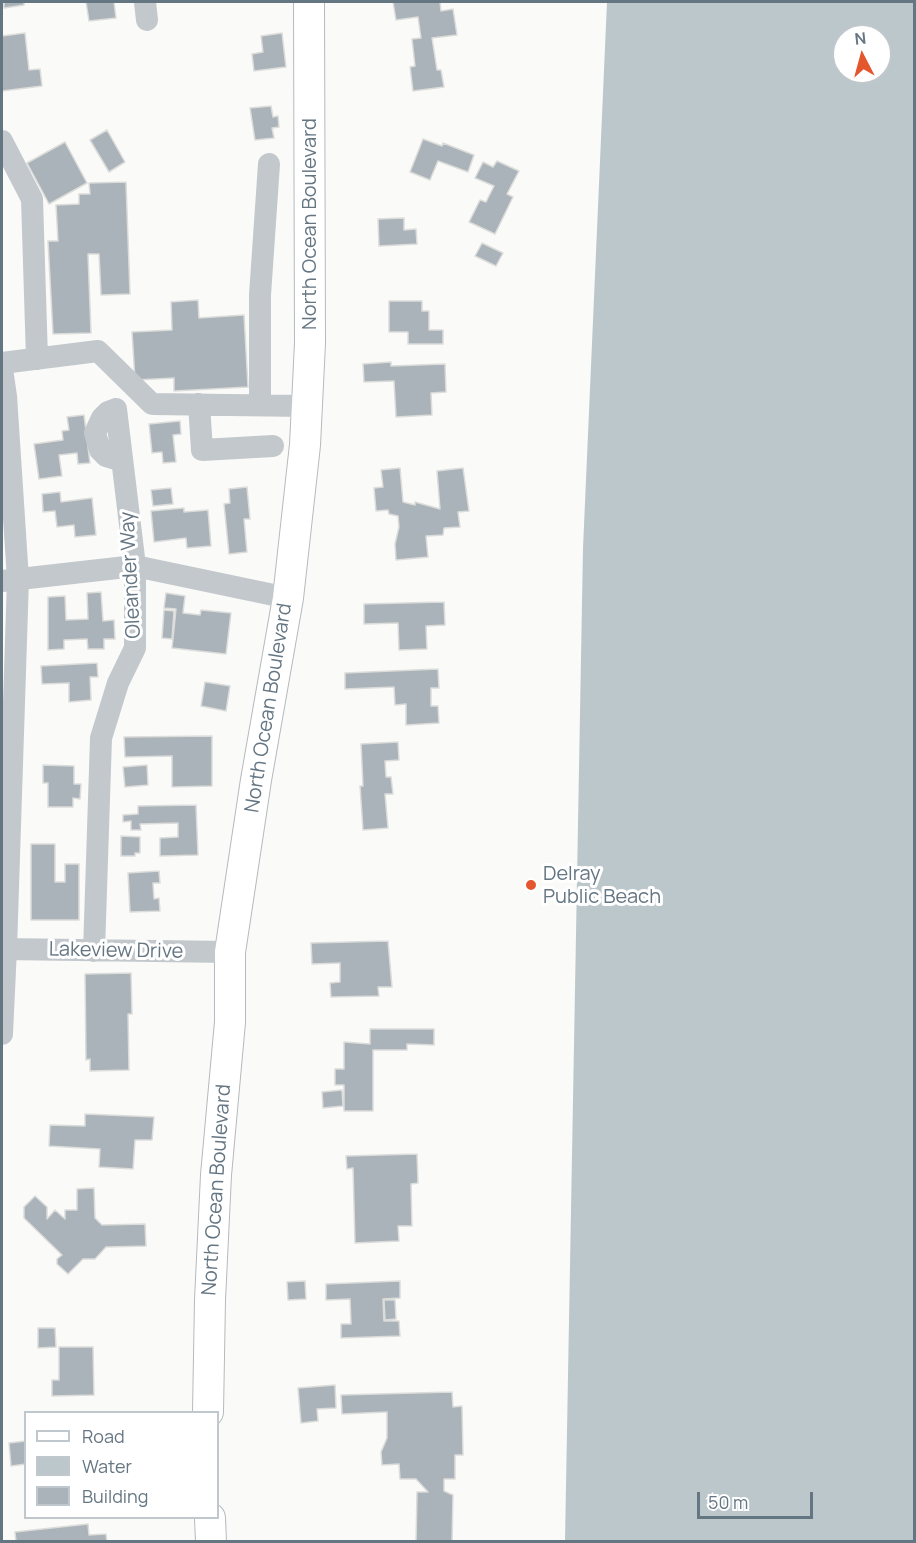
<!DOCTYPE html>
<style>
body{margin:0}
#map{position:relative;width:916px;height:1543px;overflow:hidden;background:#fafaf8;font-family:Manrope,sans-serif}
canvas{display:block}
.frame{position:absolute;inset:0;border:3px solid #657683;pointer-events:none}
.legend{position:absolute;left:24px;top:1411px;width:195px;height:108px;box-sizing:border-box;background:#fff;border:2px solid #c1c8cd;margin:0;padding:8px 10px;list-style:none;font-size:18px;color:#657683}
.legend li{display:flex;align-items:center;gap:12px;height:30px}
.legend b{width:30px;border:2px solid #c1c8cd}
.north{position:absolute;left:832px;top:24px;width:60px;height:60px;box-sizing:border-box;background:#fff;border:2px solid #c1c8cd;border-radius:50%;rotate:354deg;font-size:16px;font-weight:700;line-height:24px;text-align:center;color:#657683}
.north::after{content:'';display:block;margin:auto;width:21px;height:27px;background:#e4572e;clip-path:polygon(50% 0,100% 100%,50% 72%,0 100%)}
.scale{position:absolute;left:697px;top:1492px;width:116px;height:27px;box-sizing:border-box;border:3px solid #657683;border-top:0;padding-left:8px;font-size:18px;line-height:21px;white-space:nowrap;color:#657683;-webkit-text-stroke:4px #fff;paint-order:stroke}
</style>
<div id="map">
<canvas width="916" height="1543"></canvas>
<div class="frame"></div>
<ul class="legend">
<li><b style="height:8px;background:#fff"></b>Road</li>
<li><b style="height:16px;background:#bbc7cb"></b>Water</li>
<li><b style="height:16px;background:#aab3b9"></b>Building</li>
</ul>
<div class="north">N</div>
<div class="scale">50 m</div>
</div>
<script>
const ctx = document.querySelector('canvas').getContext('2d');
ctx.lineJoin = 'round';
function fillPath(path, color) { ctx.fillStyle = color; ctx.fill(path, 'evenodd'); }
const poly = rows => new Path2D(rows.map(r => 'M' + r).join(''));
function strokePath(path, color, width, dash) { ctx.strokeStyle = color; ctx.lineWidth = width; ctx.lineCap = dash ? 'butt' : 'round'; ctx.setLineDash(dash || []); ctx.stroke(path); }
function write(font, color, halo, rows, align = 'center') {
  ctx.font = font + ' Manrope,sans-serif'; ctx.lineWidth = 6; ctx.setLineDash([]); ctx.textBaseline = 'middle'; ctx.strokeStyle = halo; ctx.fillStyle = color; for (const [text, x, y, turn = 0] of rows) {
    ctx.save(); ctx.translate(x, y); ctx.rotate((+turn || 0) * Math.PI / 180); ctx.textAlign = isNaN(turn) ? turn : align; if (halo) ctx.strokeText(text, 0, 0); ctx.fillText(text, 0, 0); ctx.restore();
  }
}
fillPath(poly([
 [607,2,914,2,914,1541,565,1541,583,548],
 [844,36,880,36,880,72,844,72]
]), '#bbc7cb');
const building = poly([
 [4,2,24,2,24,5,4,8,4,2],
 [86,2,114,2,116,18,89,21,86,2],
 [393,2,440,2,441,11,453,9,457,35,432,38,437,70,441,70,444,87,413,91,410,67,415,66,412,39,421,38,418,17,396,20,393,2],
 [25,33,29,70,40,69,42,86,2,91,2,36,25,33],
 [282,33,286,67,254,71,252,54,263,52,261,36,282,33],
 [271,106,273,117,278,116,279,127,272,128,274,138,255,140,250,108,271,106],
 [107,130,125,162,109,172,90,140,107,130],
 [423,139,442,146,443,143,474,155,468,172,438,161,430,180,410,172,423,139],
 [65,142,87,183,49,204,27,163,65,142],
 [497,161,519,171,507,194,513,197,495,234,469,222,480,200,486,202,494,186,475,178,483,162,493,167,497,161],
 [126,182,130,294,101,295,99,254,88,254,91,333,53,334,48,241,58,241,56,205,79,204,79,194,90,194,89,183,126,182],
 [404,218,404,230,416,229,417,244,379,246,378,219,404,218],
 [482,243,503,253,496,266,475,256,482,243],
 [198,300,199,318,244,315,248,387,174,391,174,378,135,380,132,332,172,330,171,302,198,300],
 [389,301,422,301,422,311,429,311,429,330,443,330,443,344,408,344,408,332,389,332,389,301],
 [391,362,391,366,445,364,446,392,431,393,432,415,396,417,394,381,364,382,363,364,391,362],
 [84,415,90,463,78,464,77,453,59,455,62,476,39,479,34,444,63,440,62,431,69,430,67,417,84,415],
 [180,421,181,434,173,435,176,462,163,463,162,452,152,453,149,424,180,421],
 [400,468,403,502,415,505,415,502,440,509,437,471,463,468,469,511,458,512,460,527,444,528,443,535,426,536,428,557,396,560,395,544,399,527,398,516,389,514,388,510,376,511,374,488,383,487,381,470,400,468],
 [247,487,250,519,244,519,247,552,229,554,224,504,230,503,229,489,247,487],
 [171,488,173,504,153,506,151,490,171,488],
 [60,492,61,502,92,498,96,535,75,537,74,525,57,527,55,511,43,512,42,494,60,492],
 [184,508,184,512,208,510,211,546,187,548,186,538,154,542,151,511,184,508],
 [101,592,103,621,114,620,115,639,104,639,104,649,88,649,87,639,64,640,64,649,48,650,48,597,65,596,66,620,88,619,87,593,101,592],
 [166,593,185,596,183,613,200,615,201,610,231,613,226,654,172,648,176,609,164,608,166,593],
 [444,602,445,625,426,626,427,649,399,650,398,623,364,624,364,604,444,602],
 [164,610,174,611,172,639,162,638,164,610],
 [97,663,98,677,90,677,91,700,69,702,69,683,42,684,41,666,97,663],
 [438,669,439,688,431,688,431,706,438,706,439,723,406,725,406,704,395,705,394,687,345,689,345,673,438,669],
 [205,682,230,686,226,711,201,706,205,682],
 [212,736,212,786,172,787,172,756,125,757,124,737,212,736],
 [398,742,399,760,385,761,386,777,391,777,393,794,385,794,388,828,363,830,360,786,363,786,361,744,398,742],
 [43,765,74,766,74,784,81,784,80,799,73,798,73,807,48,807,48,783,43,783,43,765],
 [147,765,148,785,125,787,123,767,147,765],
 [196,805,198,855,160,856,160,838,178,837,178,823,140,824,141,830,131,830,131,821,123,822,123,815,138,814,138,806,196,805],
 [121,836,140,837,140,853,135,853,135,856,121,856,121,836],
 [31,844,55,844,55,882,65,882,65,864,79,864,79,920,31,920,31,844],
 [159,871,160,883,153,883,154,899,159,898,160,911,130,912,128,873,159,871],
 [388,941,392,987,378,987,379,996,331,997,330,983,340,982,340,963,312,964,311,943,388,941],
 [131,973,132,1014,128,1014,129,1070,90,1071,90,1059,86,1060,85,974,131,973],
 [370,1029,434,1029,434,1045,407,1044,407,1050,373,1050,373,1111,344,1111,344,1085,335,1085,335,1069,344,1069,344,1042,370,1044,370,1029],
 [342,1090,343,1106,323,1108,322,1092,342,1090],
 [85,1114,154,1117,152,1140,135,1140,133,1169,99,1167,100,1149,49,1146,50,1125,85,1126,85,1114],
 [417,1154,418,1183,411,1184,412,1226,398,1226,399,1241,355,1243,353,1168,347,1169,346,1156,417,1154],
 [94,1188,95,1218,102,1225,145,1224,146,1246,106,1247,95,1259,83,1259,68,1274,57,1264,57,1259,62,1255,24,1218,24,1207,35,1196,47,1207,47,1219,55,1210,65,1219,65,1210,77,1210,77,1189,94,1188],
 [305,1281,306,1299,288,1300,287,1282,305,1281],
 [400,1281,400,1298,383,1299,384,1321,399,1321,400,1336,341,1338,341,1324,351,1324,350,1299,326,1300,326,1284,400,1281],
 [384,1300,395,1300,396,1319,385,1320,384,1300],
 [38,1328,55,1328,56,1347,38,1348,38,1328],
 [59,1347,93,1347,94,1395,52,1396,52,1380,59,1380,59,1347],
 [335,1385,336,1408,317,1409,318,1421,301,1423,298,1388,335,1385],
 [452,1392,453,1407,462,1406,463,1455,455,1455,455,1479,444,1479,444,1491,453,1495,452,1542,416,1542,417,1492,428,1492,416,1479,400,1479,399,1464,382,1465,381,1452,387,1438,387,1412,342,1414,341,1395,452,1392],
 [26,1441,26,1464,11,1466,9,1443,26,1441],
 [88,1524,89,1535,106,1534,107,1542,16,1542,15,1532,88,1524]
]);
fillPath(building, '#aab3b9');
strokePath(building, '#dcdcda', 1.5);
const major = poly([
 [208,1412,210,1300,216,1175,230,1022,230,952,256,780,288,598,305,445,310,343,309,2],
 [210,1518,211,1542]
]);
strokePath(major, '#b5babe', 32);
strokePath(poly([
 [145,2,147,20],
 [2,141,32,199,37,359],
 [2,363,98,351,152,404,307,406],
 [2,369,6,396,18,579,6,949,2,1034],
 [199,404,202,450,273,446],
 [260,405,260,295,269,164],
 [2,581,135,566,288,598],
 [2,949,230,952],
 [94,951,101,738,118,683,135,648,135,566,116,409,108,412,102,418,95,433,100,450,106,456,122,461]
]), '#c3c8cc', 22);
strokePath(major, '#fff', 30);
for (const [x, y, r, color] of [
 [531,885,6,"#e4572e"]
]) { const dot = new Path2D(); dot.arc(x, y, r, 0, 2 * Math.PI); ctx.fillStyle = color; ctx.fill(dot); strokePath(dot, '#fff', 2); }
write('20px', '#657683', '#fff', [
 ["North Ocean Boulevard",310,224,-90],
 ["Oleander Way",131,575,-93],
 ["North Ocean Boulevard",269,708,-81],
 ["Lakeview Drive",116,951,1],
 ["North Ocean Boulevard",217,1190,-86]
]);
write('20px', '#657683', '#fff', [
 ["Delray",543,874],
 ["Public Beach",543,897]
], 'left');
</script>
